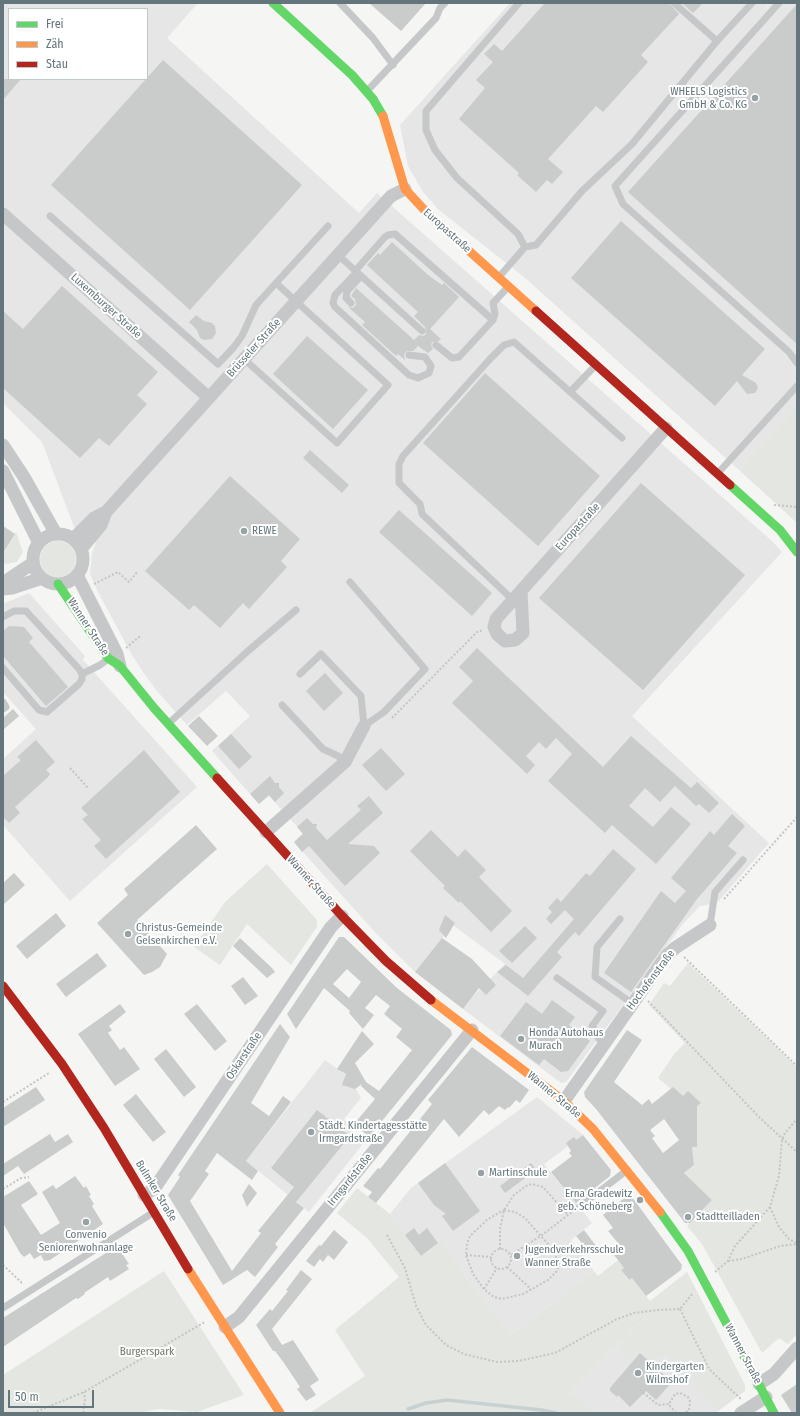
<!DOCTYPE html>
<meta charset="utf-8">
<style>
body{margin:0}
#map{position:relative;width:800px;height:1416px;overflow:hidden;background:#f5f5f4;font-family:"Fira Sans Condensed",sans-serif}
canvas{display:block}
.frame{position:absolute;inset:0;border:4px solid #64767b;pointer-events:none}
.legend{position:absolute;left:8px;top:8px;width:140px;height:72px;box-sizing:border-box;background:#fff;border:1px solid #c1c8ca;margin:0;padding:5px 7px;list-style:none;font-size:12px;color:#64767b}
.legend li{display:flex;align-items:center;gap:8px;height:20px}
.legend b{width:20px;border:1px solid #c1c8ca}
.scale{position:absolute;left:8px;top:1390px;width:86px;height:18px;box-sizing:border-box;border:2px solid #64767b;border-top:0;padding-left:5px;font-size:12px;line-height:14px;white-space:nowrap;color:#64767b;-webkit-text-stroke:3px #fff;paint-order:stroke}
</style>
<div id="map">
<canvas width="800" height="1416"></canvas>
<div class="frame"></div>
<ul class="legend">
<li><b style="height:5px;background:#63d668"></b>Frei</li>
<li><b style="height:5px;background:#ff974d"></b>Zäh</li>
<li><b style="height:5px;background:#b3261e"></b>Stau</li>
</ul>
<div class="scale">50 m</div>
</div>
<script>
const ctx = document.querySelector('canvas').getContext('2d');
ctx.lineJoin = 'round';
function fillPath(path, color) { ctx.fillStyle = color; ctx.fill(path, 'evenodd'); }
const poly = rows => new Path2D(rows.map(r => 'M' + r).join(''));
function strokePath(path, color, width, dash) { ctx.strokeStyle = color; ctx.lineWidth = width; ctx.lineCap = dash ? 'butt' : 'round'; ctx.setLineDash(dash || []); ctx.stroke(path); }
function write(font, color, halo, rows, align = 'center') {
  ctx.font = font + ' "Fira Sans Condensed",sans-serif'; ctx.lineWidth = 4; ctx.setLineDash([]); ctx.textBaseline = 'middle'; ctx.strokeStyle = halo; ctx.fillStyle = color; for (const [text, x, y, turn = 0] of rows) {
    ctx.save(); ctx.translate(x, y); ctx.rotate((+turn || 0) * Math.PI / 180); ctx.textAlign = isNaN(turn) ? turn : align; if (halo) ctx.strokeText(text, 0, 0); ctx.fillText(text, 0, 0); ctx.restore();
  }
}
fillPath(poly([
 [3,3,198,3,167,38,359,213,377,193,772,541,782,552,632,716,769,843,717,903,700,906,683,924,566,1082,561,1083,463,1009,474,995,505,964,453,925,415,972,373,930,294,842,303,833,269,796,259,804,212,751,250,716,226,691,187,725,157,691,143,672,132,655,98,592,90,574,92,553,96,543,74,527,42,442,3,403],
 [9,9,147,9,147,79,9,79],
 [510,3,769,3,756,19,770,3,797,3,797,409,795,408,739,470,524,277,439,210,423,192,408,166,400,125],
 [29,593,85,656,83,660,197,787,70,901,3,825,3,759,36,729,3,692,3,604],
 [325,1060,349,1077,361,1098,344,1119,362,1145,309,1212,246,1161],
 [537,1097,583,1135,544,1164,592,1223,571,1240,594,1271,511,1335,464,1274,442,1239,421,1256,390,1214,411,1188],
 [645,1317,674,1352,717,1412,600,1413,581,1400,567,1394]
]), '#e5e6e5');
fillPath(poly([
 [795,408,797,409,797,523,739,470],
 [16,532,23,552,17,562,6,564,3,562,3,554],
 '40 559a18 18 0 1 1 36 0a18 18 0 1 1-36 0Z',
 [267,864,317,920,317,927,291,965,247,924,220,965,194,947,225,902],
 [688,963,797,1067,797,1334,788,1344,779,1338,762,1353,702,1244,687,1226,712,1200,684,1173,694,1165,686,1102,680,1096,681,1094,679,1092,677,1094,658,1078,675,1053,685,1043,649,1005,664,983,670,986],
 [357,1188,390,1214,421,1256,442,1239,464,1274,511,1335,594,1271,598,1276,618,1260,624,1268,621,1270,628,1280,632,1278,650,1301,687,1272,745,1385,745,1391,717,1412,645,1317,567,1394,581,1400,600,1413,310,1413,365,1376,335,1330,399,1277,367,1238,337,1213],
 [164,1271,244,1395,197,1412,159,1409,139,1413,3,1413,3,1375],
 [645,1320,666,1345,679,1362,674,1362,666,1353,655,1359,639,1350,630,1359,618,1349]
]), '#e4e6e1');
strokePath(poly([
 [408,1409,426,1403,447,1400,542,1410,556,1413]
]), '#c7d1d2', 3.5);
fillPath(poly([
 [369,3,426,3,401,31],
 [545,3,669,3,679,14,641,55,648,62,603,112,596,106,548,159,563,172,552,184,547,180,536,192,517,175,519,173,459,119,485,88,476,80,493,62,484,54,494,44,502,51],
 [682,3,703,3,693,13],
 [797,4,797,344,628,192],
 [163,60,302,185,190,310,51,185],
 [3,79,21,79,3,100],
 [621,221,765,349,742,375,756,383,758,388,755,393,747,394,737,381,715,406,571,278],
 [392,242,428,275,442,285,444,283,459,297,430,329,441,339,439,341,432,342,431,345,433,349,428,353,418,346,413,351,407,351,404,354,405,360,398,354,396,356,362,325,365,322,348,307,353,308,356,305,355,299,351,296,356,288,414,340,419,335,423,336,426,334,425,327,414,316,418,312,367,265,378,253,380,255],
 [62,286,158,372,137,395,147,404,109,446,99,438,80,458,3,388,3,311,23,329],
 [196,315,204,321,212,323,215,326,216,333,212,339,204,340,200,338,197,330,189,322],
 [307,336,368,390,333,429,273,374],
 [485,373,600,476,538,546,423,443],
 [310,450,349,485,342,493,303,458],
 [230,476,300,539,281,561,287,567,258,599,249,609,243,603,220,628,194,605,189,610,145,571],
 [641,483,745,575,643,690,539,598],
 [399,510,492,593,472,616,379,532],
 [3,526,15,534,3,553],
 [9,626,24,627,33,638,29,642,68,687,46,706,3,656,3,631],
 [477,648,603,767,631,736,691,788,697,782,719,803,709,813,699,804,696,806,675,786,660,802,645,788,629,806,653,827,671,807,691,824,656,864,612,825,605,833,548,781,572,754,556,738,546,749,539,742,526,756,535,765,527,774,452,703,473,681,459,667],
 [325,673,343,693,324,711,306,691],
 [13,709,19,716,3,730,3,718],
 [199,716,218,736,207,746,188,726],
 [231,734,252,757,239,769,218,746],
 [36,740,55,762,46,770,50,774,48,777,15,807,20,813,9,823,3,817,3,776,21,760,17,757],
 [381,748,405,774,386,791,362,765],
 [144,750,180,792,106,859,94,846,101,840,82,819,88,815,81,808],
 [270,776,275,783,279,783,279,787,284,793,275,802,269,795,259,804,250,794],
 [369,796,383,813,348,844,374,846,380,853,345,886,309,846,302,852,294,842,303,834,297,827,307,818,313,824,317,824,316,828,327,840,361,810,357,806],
 [732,814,745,826,728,846,737,853,697,899,631,992,604,973,661,891,675,903,686,891,671,878,710,831,714,835],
 [196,825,217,849,137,920,167,954,160,967,152,972,144,975,97,923,128,895,124,889],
 [431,830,458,857,465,849,486,870,479,877,512,911,491,932,460,901,459,903,443,888,445,886,410,851],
 [613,849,636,869,579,936,575,932,557,952,562,957,528,996,497,972,506,965,523,978,574,919,565,910,551,924,546,919,552,912,548,908,557,898,561,902,586,873,590,876],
 [14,873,25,885,3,905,3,883],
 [56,913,66,926,27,959,16,946],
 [445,915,455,923,446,938,439,930],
 [525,926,537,938,512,963,499,951],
 [339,937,344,937,397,988,451,1030,452,1035,369,1137,354,1124,375,1099,361,1086,362,1084,355,1089,342,1085,346,1074,337,1069,362,1031,374,1044,355,1063,366,1082,379,1091,412,1050,396,1037,402,1029,384,1014,390,1006,376,995,365,1008,374,1015,363,1029,349,1013,350,1011,324,988,296,1029,287,1014],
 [347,969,361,982,349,998,333,984],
 [240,938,272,968,275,972,267,978,233,946],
 [442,938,472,959,496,985,486,995,479,988,463,1009,415,972],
 [97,953,107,966,66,997,56,984],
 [243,977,258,996,245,1005,231,986],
 [552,1000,575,1017,569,1025,590,1041,568,1071,561,1072,544,1059,539,1065,500,1036,526,1002,542,1014],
 [120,1004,126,1012,109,1026,112,1030,108,1033,120,1050,124,1047,140,1069,115,1086,78,1034],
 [197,1004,227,1041,215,1051,184,1014],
 [280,1024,290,1037,251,1103,269,1116,283,1096,291,1102,246,1161,258,1171,252,1180,217,1153,205,1171,209,1174,190,1201,232,1271,261,1233,258,1231,294,1187,271,1168,317,1110,350,1136,296,1202,304,1208,275,1244,278,1247,255,1277,247,1270,223,1285,168,1195,180,1177,178,1175],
 [627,1030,642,1040,614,1082,642,1105,649,1099,652,1104,673,1087,683,1096,688,1091,701,1103,697,1106,697,1147,692,1147,694,1165,684,1173,712,1200,690,1223,685,1223,596,1109,585,1097,584,1092],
 [664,1119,679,1140,663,1153,652,1138,655,1136,650,1130],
 [472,1047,529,1090,520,1103,516,1100,509,1108,508,1107,505,1110,499,1106,489,1115,484,1110,459,1137,444,1119,376,1203,368,1197,372,1192,363,1186,378,1168,380,1169,432,1104,428,1100],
 [166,1049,196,1087,184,1097,154,1059],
 [36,1087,45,1100,3,1127,3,1108],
 [136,1094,166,1132,153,1142,123,1105],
 [50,1134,55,1142,68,1134,73,1142,24,1174,18,1166,3,1176,3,1164],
 [583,1135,611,1170,610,1176,576,1203,551,1172,572,1156,569,1153,571,1151,566,1143,574,1137,576,1140],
 [445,1163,480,1211,453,1231,442,1216,446,1214,434,1205,418,1183],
 [531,1163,536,1170,505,1193,500,1186],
 [75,1176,84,1188,86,1186,91,1195,89,1196,94,1204,92,1206,103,1224,50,1260,44,1261,41,1255,34,1259,30,1253,24,1257,20,1253,3,1223,3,1197,29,1181,38,1194,21,1205,41,1235,60,1223,42,1192,53,1185,56,1189],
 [249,1184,257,1193,247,1207,242,1195],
 [627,1196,632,1197,682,1265,681,1270,646,1296,632,1278,629,1280,621,1270,624,1268,614,1255,623,1249,608,1231,613,1228,603,1215],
 [414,1228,419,1235,427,1228,438,1243,421,1256,405,1235],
 [334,1230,348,1242,334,1260,328,1255,323,1262,320,1259,314,1267,306,1261,319,1245,321,1246],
 [584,1230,597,1247,589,1252,576,1236],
 [117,1246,129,1264,126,1265,129,1269,110,1281,108,1277,84,1293,85,1294,78,1299,76,1298,3,1347,3,1318],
 [301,1270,312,1279,272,1329,282,1345,293,1340,319,1380,310,1386,316,1395,306,1401,297,1389,300,1387,284,1363,275,1351,273,1351,256,1325,270,1309,272,1311,288,1291,286,1290],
 [640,1353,672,1382,656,1400,646,1391,630,1407,618,1395,617,1397,610,1391,610,1388],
 [797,1384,797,1413,792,1413,781,1395]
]), '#cacccc');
strokePath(poly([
 [774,505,797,507],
 [94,584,118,572,129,582,138,571],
 [126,648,139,637,142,637],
 [392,718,477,632,483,630],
 [70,768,88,788],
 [724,899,797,817],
 [684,957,797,1066],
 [648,1001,760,1118,797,1152],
 [3,1102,49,1073],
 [3,1189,21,1178,29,1177],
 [770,1207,779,1227,789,1239,797,1243],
 [504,1210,515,1212,525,1218,548,1244,559,1262,557,1271,548,1280,523,1294,502,1299,494,1297,484,1289,473,1274,466,1255,467,1244,470,1236,488,1219,504,1210],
 [387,1235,405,1268,416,1306,426,1325,446,1345,464,1354,484,1359,497,1362,518,1361,555,1353,617,1319,634,1313,658,1310,680,1309,693,1293],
 [500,1249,500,1229,504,1210,514,1195,526,1186,532,1184,543,1187,568,1215],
 '491 1259a10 10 0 1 1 20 0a10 10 0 1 1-20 0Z',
 [466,1255,491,1257],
 [511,1255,542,1235,572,1212],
 [728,1261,742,1259,780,1246,797,1244],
 [3,1265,23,1284],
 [507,1267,531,1289],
 [715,1272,728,1261,735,1246,770,1207,779,1176,782,1139,785,1133,797,1119],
 [484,1289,497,1268],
 [680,1309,709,1369,741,1399],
 [640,1390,658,1405,670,1404],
 [33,1413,84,1392,205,1322],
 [83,1413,85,1399,84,1392],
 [676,1413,670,1406,670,1402,675,1394,680,1393,688,1397,690,1401,689,1410,685,1413]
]), '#c4c5c5', 2, [2, 2]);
strokePath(poly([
 [340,3,373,38,393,65],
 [519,3,426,111,426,130,435,150,457,178,518,234,525,247],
 [779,3,615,186,623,204,789,352,797,363],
 [717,41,752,3],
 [367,91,436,18,440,8,445,3],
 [50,216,218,364,234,347,242,336,256,305,276,283],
 [338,255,422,331],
 [355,271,385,237,388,235,395,234,493,320],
 [357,272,335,295,333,303,335,307,409,375,418,378,429,373,431,366,425,357,409,355],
 [499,277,525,247,536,245,582,191,632,144,717,41,674,3],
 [351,303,346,298,347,291,361,276],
 [436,345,452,358,459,357,493,320,495,314,493,303,508,287],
 [244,359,337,443,388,385,276,283,328,226],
 [570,392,595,366],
 [718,473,797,386],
 [513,600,422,514,420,504,399,483,399,464,403,456,490,359,504,345,514,342,622,438],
 [3,617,14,611,26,611,79,669,82,674,82,679,79,684,47,712,39,710,3,668],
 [82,674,100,665,108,659],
 [300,674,321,654,361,696,364,726,384,712,425,669,350,582],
 [3,702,6,707,3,709],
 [282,705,323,749,338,756,345,762],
 [169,723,248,651,296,610],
 [620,919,597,947,595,977,633,1004],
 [710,925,715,892,743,860],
 [557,978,603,1011,592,1026,599,1039,605,1043],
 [579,1207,626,1171],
 [3,1308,154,1212]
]), '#c5c7c8', 7);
strokePath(poly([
 [3,214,209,398],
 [3,445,24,477,56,534],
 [3,471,39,543],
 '33 559a25 25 0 1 1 50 0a25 25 0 1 1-50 0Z',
 [73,539,94,518,106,512,391,196,405,189],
 [81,549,101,525,106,512],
 [77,575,117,654,120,666],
 [3,588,9,579,33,563],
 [3,589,12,588,42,578],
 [521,591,523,633,515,640,505,641,497,634,494,627,496,619,666,428],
 [266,832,345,762,364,726],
 [564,1101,667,955,675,948,710,925],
 [144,1195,154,1189,331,927,342,916],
 [225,1327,239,1317,472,1030],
 [759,1384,774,1374,797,1348],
 [741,1413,766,1397]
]), '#c5c7c8', 13);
strokePath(poly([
 [273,3,352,75,373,99,383,116],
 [730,485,780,530,797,552],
 [58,584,108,658,120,666,154,708,217,778],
 [660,1212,688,1251,774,1413]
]), '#63d668', 9);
strokePath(poly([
 [383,116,405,189,429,215,536,311],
 [431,1000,564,1101,593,1129,660,1212],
 [188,1269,280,1413]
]), '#ff974d', 9);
strokePath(poly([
 [536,311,730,485],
 [217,778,342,916,386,961,431,1000],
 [3,986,62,1064,104,1128,188,1269]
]), '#b3261e', 9);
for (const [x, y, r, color] of [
 [755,98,4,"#97a2a5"],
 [244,531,4,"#97a2a5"],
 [128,934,4,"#97a2a5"],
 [521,1039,4,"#97a2a5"],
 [311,1132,4,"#97a2a5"],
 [481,1173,4,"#97a2a5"],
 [640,1200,4,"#97a2a5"],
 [688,1217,4,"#97a2a5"],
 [86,1222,4,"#97a2a5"],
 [517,1256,4,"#97a2a5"],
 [638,1373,4,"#97a2a5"]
]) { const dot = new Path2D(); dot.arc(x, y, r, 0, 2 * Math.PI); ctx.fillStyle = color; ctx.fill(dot); strokePath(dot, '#fff', 1.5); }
write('11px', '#64767b', '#fff', [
 ["WHEELS Logistics",747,92,"right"],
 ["GmbH & Co. KG",747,105,"right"],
 ["REWE",252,531],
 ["Christus-Gemeinde",136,928],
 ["Gelsenkirchen e.V.",136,941],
 ["Honda Autohaus",529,1033],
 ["Murach",529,1046],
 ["Städt. Kindertagesstätte",319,1126],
 ["Irmgardstraße",319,1139],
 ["Martinschule",489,1173],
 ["Erna Gradewitz",632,1194,"right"],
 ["geb. Schöneberg",632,1207,"right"],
 ["Stadtteilladen",696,1217],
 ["Convenio",86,1235,"center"],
 ["Seniorenwohnanlage",86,1248,"center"],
 ["Jugendverkehrsschule",525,1250],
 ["Wanner Straße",525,1263],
 ["Kindergarten",646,1367],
 ["Wilmshof",646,1380]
], 'left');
write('11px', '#64767b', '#fff', [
 ["Europastraße",447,231,42],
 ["Luxemburger Straße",106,306,42],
 ["Brüsseler Straße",254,348,-48],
 ["Europastraße",578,527,-48],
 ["Wanner Straße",88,627,57],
 ["Wanner Straße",311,882,48],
 ["Hochofenstraße",651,980,-53],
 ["Oskarstraße",244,1056,-56],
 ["Wanner Straße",554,1095,40],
 ["Irmgardstraße",350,1180,-51],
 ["Bulmker Straße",156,1191,59],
 ["Wanner Straße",743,1354,62]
]);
write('11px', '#6d7866', '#fff', [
 ["Burgerspark",147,1352]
]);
</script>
